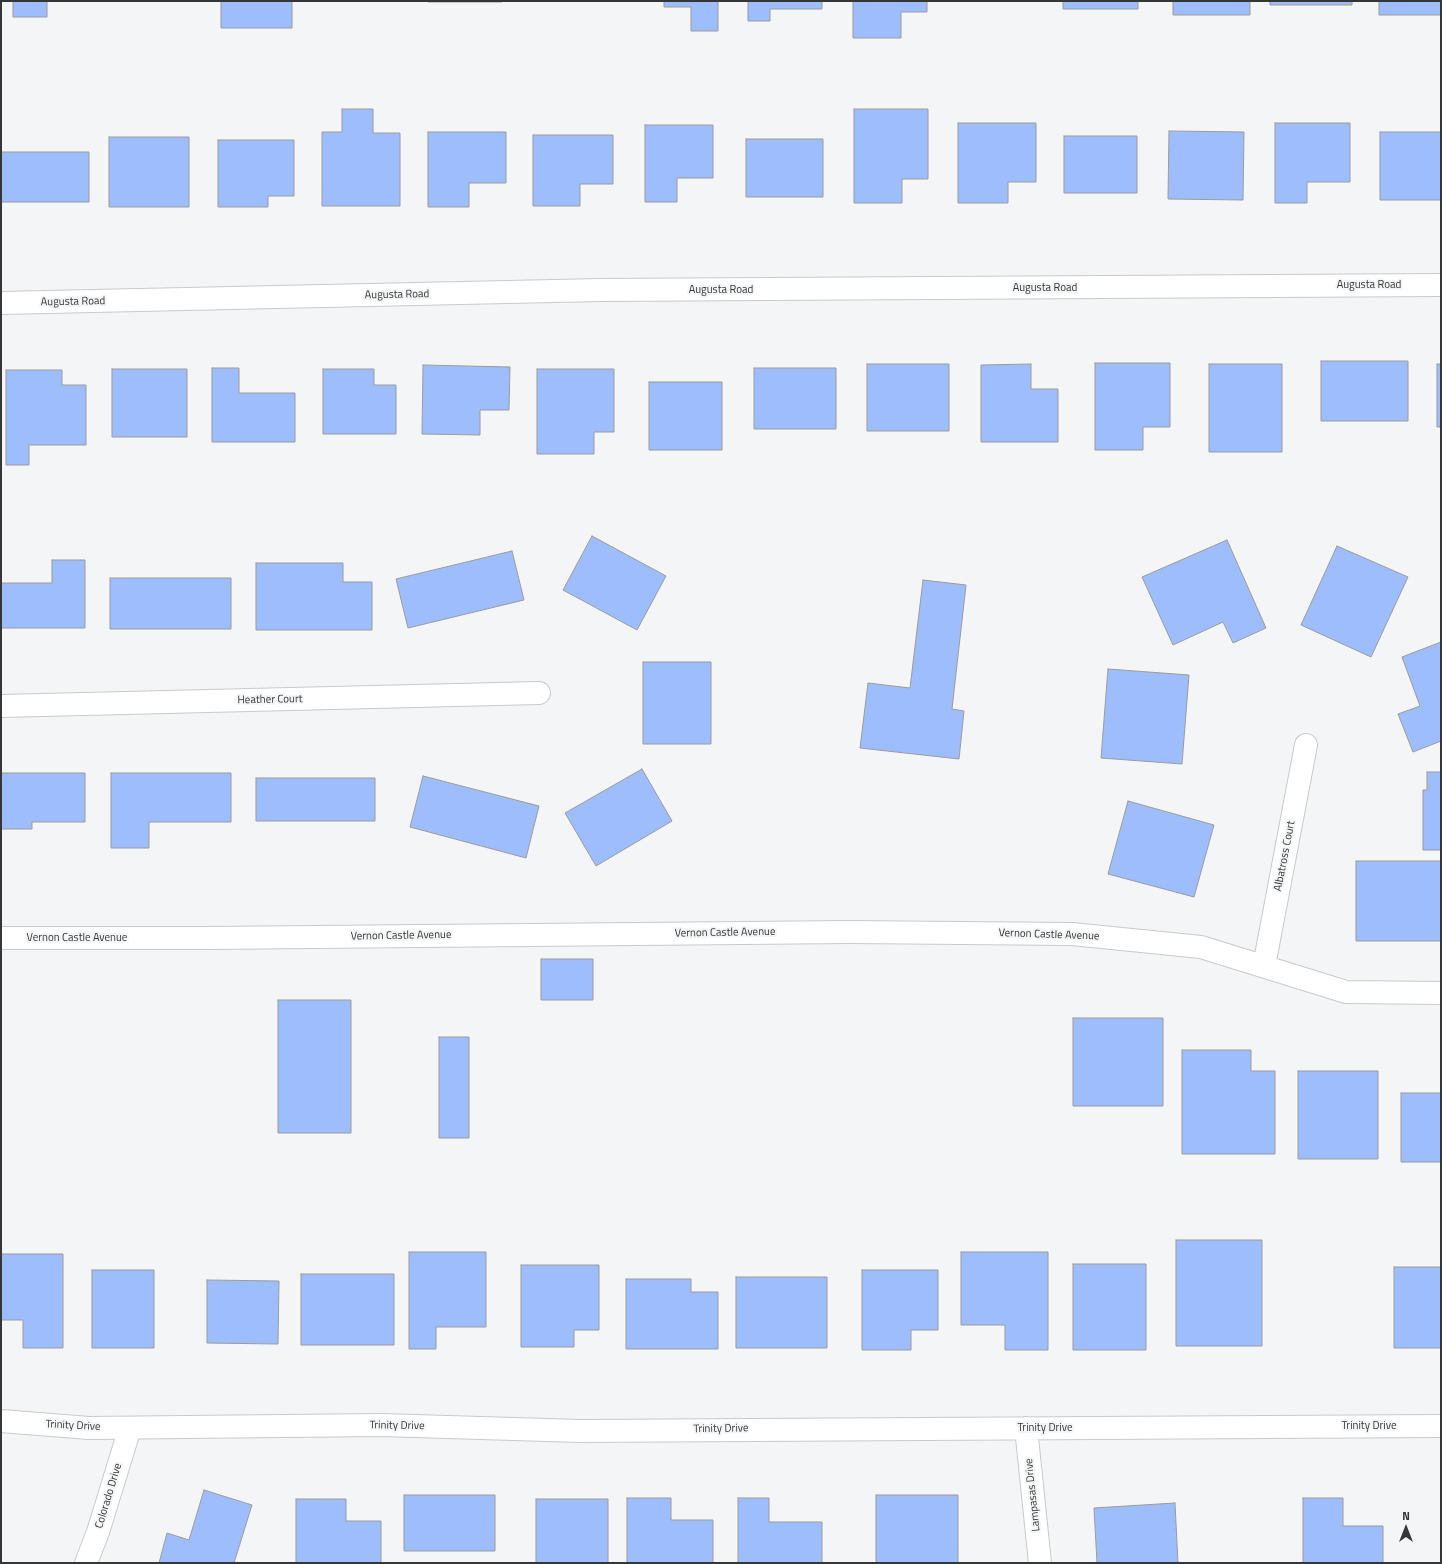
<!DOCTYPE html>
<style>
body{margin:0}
#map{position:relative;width:1442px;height:1564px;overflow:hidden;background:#f4f5f6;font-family:"Titillium Web",sans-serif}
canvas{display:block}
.frame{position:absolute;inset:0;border:2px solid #353636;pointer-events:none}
.north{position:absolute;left:1386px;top:1508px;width:40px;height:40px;-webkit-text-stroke:3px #f4f5f6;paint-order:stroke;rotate:0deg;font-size:11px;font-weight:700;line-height:16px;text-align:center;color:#353636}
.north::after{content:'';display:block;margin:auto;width:14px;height:18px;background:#353636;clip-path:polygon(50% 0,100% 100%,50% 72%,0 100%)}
</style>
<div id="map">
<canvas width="1442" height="1564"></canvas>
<div class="frame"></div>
<div class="north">N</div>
</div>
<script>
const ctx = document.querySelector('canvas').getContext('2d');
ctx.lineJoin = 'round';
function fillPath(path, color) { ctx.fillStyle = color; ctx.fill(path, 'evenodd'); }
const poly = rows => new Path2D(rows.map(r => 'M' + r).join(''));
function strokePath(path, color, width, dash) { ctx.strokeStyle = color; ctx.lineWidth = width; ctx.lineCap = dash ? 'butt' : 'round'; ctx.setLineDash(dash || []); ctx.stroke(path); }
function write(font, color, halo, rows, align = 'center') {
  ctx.font = font + ' "Titillium Web",sans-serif'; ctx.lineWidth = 4; ctx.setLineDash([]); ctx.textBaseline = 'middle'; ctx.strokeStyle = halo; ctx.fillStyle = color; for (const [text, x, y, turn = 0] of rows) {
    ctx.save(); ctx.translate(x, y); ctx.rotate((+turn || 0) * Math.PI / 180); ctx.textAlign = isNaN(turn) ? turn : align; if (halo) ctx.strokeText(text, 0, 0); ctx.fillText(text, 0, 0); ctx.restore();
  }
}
const building = poly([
 [13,1,47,1,47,17,13,17,13,1],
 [221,1,292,1,292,28,221,28,221,1],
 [428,1,502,1,502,2,428,2,428,1],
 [664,1,718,1,718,31,691,31,691,7,664,7,664,1],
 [748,1,822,1,822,9,770,9,770,21,748,21,748,1],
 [853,1,927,1,927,12,901,12,901,38,853,38,853,1],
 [1063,1,1138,1,1138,9,1063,9,1063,1],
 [1173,1,1250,1,1250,15,1173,15,1173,1],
 [1270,1,1352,1,1352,5,1270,5,1270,1],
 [1379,1,1441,1,1441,15,1379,15,1379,1],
 [342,109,373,109,373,133,400,133,400,206,322,206,322,132,342,132,342,109],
 [854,109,928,109,928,179,902,179,902,203,854,203,854,109],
 [958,123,1036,123,1036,182,1008,182,1008,203,958,203,958,123],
 [1275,123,1350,123,1350,182,1307,182,1307,203,1275,203,1275,123],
 [645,125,713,125,713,178,677,178,677,202,645,202,645,125],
 [1169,131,1244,132,1243,200,1168,199,1169,131],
 [428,132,506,132,506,183,469,183,469,207,428,207,428,132],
 [1380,132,1441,132,1441,200,1380,200,1380,132],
 [533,135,613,135,613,184,580,184,580,206,533,206,533,135],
 [1064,136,1137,136,1137,193,1064,193,1064,136],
 [109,137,189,137,189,207,109,207,109,137],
 [746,139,823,139,823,197,746,197,746,139],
 [218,140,294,140,294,196,268,196,268,207,218,207,218,140],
 [1,152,89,152,89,202,1,202,1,152],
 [1321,361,1408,361,1408,421,1321,421,1321,361],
 [1095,363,1170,363,1170,427,1143,427,1143,450,1095,450,1095,363],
 [867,364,949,364,949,431,867,431,867,364],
 [1031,364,1031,389,1058,389,1058,442,981,442,981,365,1031,364],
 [1209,364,1282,364,1282,452,1209,452,1209,364],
 [1437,364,1441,364,1441,427,1437,427,1437,364],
 [423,365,510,367,509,410,480,410,480,435,422,434,423,365],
 [212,368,239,368,239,393,295,393,295,442,212,442,212,368],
 [754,368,836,368,836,429,754,429,754,368],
 [112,369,187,369,187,437,112,437,112,369],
 [323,369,374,369,374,385,396,385,396,434,323,434,323,369],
 [537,369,614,369,614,432,594,432,594,454,537,454,537,369],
 [6,370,62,370,62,385,86,385,86,445,29,445,29,465,6,465,6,370],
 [649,382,722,382,722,450,649,450,649,382],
 [592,536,666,576,637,630,563,590,592,536],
 [1227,540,1266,628,1233,643,1223,622,1173,645,1142,577,1227,540],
 [1337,546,1408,577,1371,657,1301,625,1337,546],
 [512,551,524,600,408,628,396,579,512,551],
 [52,560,85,560,85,628,1,628,1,583,52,583,52,560],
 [256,563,343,563,343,582,372,582,372,630,256,630,256,563],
 [110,578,231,578,231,629,110,629,110,578],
 [923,580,966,585,952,709,964,711,959,759,860,748,868,683,910,688,923,580],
 [1441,642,1441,741,1413,752,1398,714,1420,706,1402,657,1441,642],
 [643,662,711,662,711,744,643,744,643,662],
 [1108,669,1189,675,1182,764,1101,758,1108,669],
 [642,769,672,821,596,866,565,813,642,769],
 [1427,772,1441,772,1441,850,1423,850,1423,790,1427,790,1427,772],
 [1,773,85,773,85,822,32,822,32,829,1,829,1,773],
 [111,773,231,773,231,822,149,822,149,848,111,848,111,773],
 [423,776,539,806,526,858,410,827,423,776],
 [256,778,375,778,375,821,256,821,256,778],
 [1128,801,1214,825,1194,897,1108,874,1128,801],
 [1356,861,1441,861,1441,941,1356,941,1356,861],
 [541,959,593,959,593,1000,541,1000,541,959],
 [278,1000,351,1000,351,1133,278,1133,278,1000],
 [1073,1018,1163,1018,1163,1106,1073,1106,1073,1018],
 [439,1037,469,1037,469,1138,439,1138,439,1037],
 [1182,1050,1251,1050,1251,1071,1275,1071,1275,1154,1182,1154,1182,1050],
 [1298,1071,1378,1071,1378,1159,1298,1159,1298,1071],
 [1401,1093,1441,1093,1441,1162,1401,1162,1401,1093],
 [1176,1240,1262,1240,1262,1346,1176,1346,1176,1240],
 [409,1252,486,1252,486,1327,436,1327,436,1349,409,1349,409,1252],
 [961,1252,1048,1252,1048,1350,1005,1350,1005,1325,961,1325,961,1252],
 [1,1254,63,1254,63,1348,23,1348,23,1320,1,1320,1,1254],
 [1073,1264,1146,1264,1146,1350,1073,1350,1073,1264],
 [521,1265,599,1265,599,1330,574,1330,574,1347,521,1347,521,1265],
 [1394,1267,1441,1267,1441,1348,1394,1348,1394,1267],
 [92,1270,154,1270,154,1348,92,1348,92,1270],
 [862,1270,938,1270,938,1330,911,1330,911,1350,862,1350,862,1270],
 [301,1274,394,1274,394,1345,301,1345,301,1274],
 [736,1277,827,1277,827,1348,736,1348,736,1277],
 [626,1279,691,1279,691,1292,718,1292,718,1349,626,1349,626,1279],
 [207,1280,279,1281,278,1344,207,1343,207,1280],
 [204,1490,252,1505,234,1563,159,1563,167,1533,189,1540,204,1490],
 [404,1495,495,1495,495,1551,404,1551,404,1495],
 [876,1495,958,1495,958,1563,876,1563,876,1495],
 [627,1498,671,1498,671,1520,713,1520,713,1563,627,1563,627,1498],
 [738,1498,769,1498,769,1522,822,1522,822,1563,738,1563,738,1498],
 [1303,1498,1343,1498,1343,1526,1383,1526,1383,1563,1303,1563,1303,1498],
 [296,1499,346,1499,346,1521,381,1521,381,1563,296,1563,296,1499],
 [536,1499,608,1499,608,1563,536,1563,536,1499],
 [1175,1503,1178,1563,1097,1563,1094,1508,1175,1503]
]);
fillPath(building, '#9ebdfc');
strokePath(building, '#9b9b9d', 1);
const minor = poly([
 [1,303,600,290,1441,285],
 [1,706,539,693],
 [1,938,209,938,850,932,1072,934,1201,947,1346,992,1441,993],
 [1264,966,1306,745],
 [1,1421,89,1428,381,1425,580,1431,1441,1426],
 [1026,1428,1040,1563],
 [86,1563,98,1532,130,1428]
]);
strokePath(minor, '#c9cacc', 24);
strokePath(minor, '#fff', 22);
write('11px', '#353636', '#f4f5f6', [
 ["Augusta Road",1369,285],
 ["Augusta Road",1045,288],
 ["Augusta Road",721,290],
 ["Augusta Road",397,295,-1],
 ["Augusta Road",73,302,-1],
 ["Heather Court",270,700,-1],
 ["Albatross Court",1285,856,-79],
 ["Vernon Castle Avenue",725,933,-1],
 ["Vernon Castle Avenue",1049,935,2],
 ["Vernon Castle Avenue",401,936,-1],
 ["Vernon Castle Avenue",77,938],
 ["Trinity Drive",73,1426,3],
 ["Trinity Drive",397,1426,1],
 ["Trinity Drive",1369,1426],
 ["Trinity Drive",1045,1428],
 ["Trinity Drive",721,1429,-1],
 ["Lampasas Drive",1033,1495,-96],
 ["Colorado Drive",109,1496,-73]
]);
</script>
